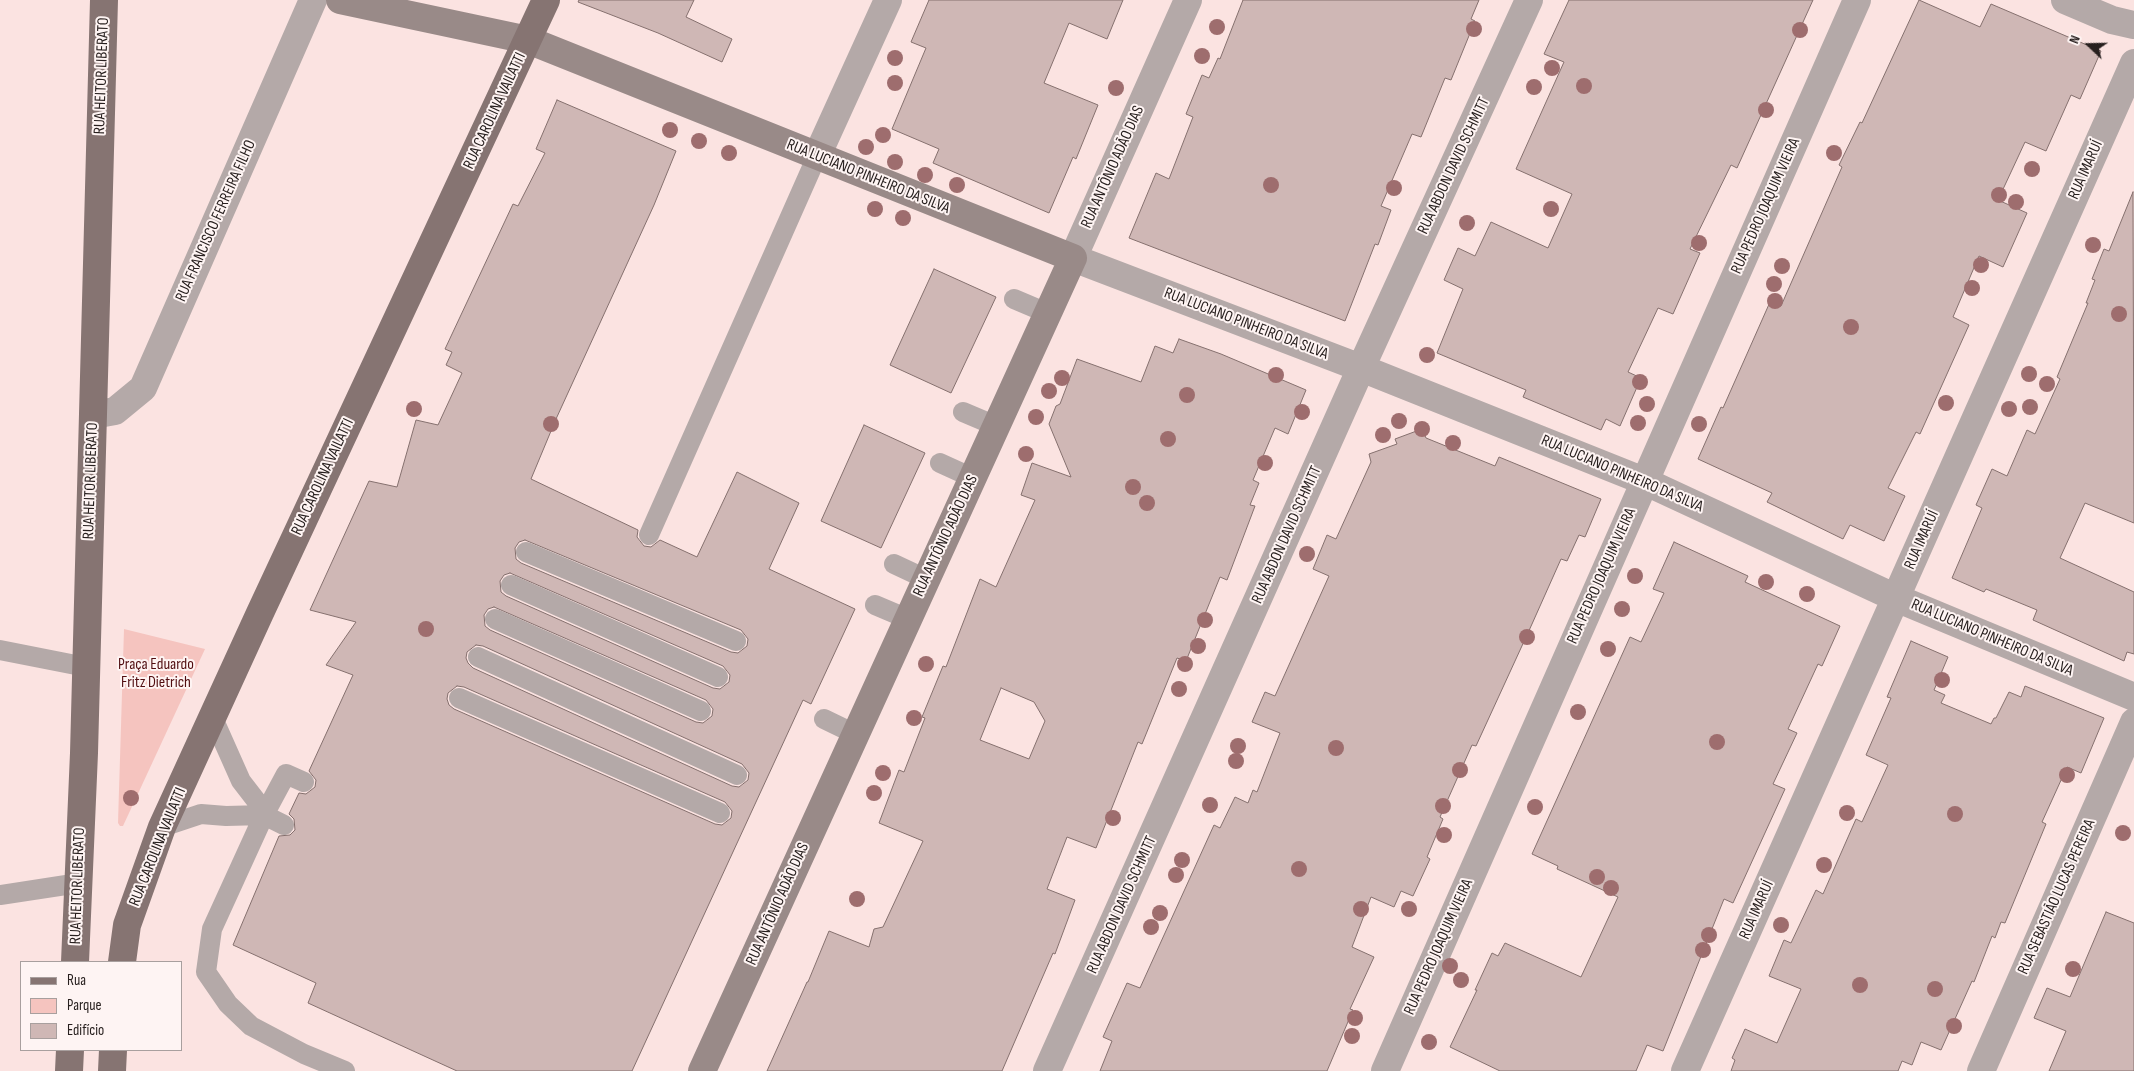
<!DOCTYPE html>
<meta charset="utf-8">
<style>
body{margin:0}
#map{position:relative;width:2134px;height:1071px;overflow:hidden;background:#fbe3e1;font-family:"Sofia Sans Condensed",sans-serif}
canvas{display:block}
.legend{position:absolute;left:20px;top:961px;width:162px;height:90px;box-sizing:border-box;background:#fef4f3;border:1px solid #a89f9e;margin:0;padding:6px 9px;list-style:none;font-size:15px;color:#28201f}
.legend li{display:flex;align-items:center;gap:10px;height:25px}
.legend b{width:25px;border:1px solid #a89f9e}
.north{position:absolute;left:2064px;top:20px;width:50px;height:50px;-webkit-text-stroke:4px #fef4f3;paint-order:stroke;rotate:291deg;font-size:14px;font-weight:700;line-height:20px;text-align:center;color:#28201f}
.north::after{content:'';display:block;margin:auto;width:18px;height:22px;background:#28201f;clip-path:polygon(50% 0,100% 100%,50% 72%,0 100%)}
</style>
<div id="map">
<canvas width="2134" height="1071"></canvas>
<ul class="legend">
<li><b style="height:6px;background:#867472"></b>Rua</li>
<li><b style="height:14px;background:#f5c4bf"></b>Parque</li>
<li><b style="height:14px;background:#cfb7b5"></b>Edifício</li>
</ul>
<div class="north">N</div>
</div>
<script>
const ctx = document.querySelector('canvas').getContext('2d');
ctx.lineJoin = 'round';
function fillPath(path, color) { ctx.fillStyle = color; ctx.fill(path, 'evenodd'); }
const poly = rows => new Path2D(rows.map(r => 'M' + r).join(''));
function strokePath(path, color, width, dash) { ctx.strokeStyle = color; ctx.lineWidth = width; ctx.lineCap = dash ? 'butt' : 'round'; ctx.setLineDash(dash || []); ctx.stroke(path); }
function write(font, color, halo, rows, align = 'center') {
  ctx.font = font + ' "Sofia Sans Condensed",sans-serif'; ctx.lineWidth = 4; ctx.setLineDash([]); ctx.textBaseline = 'middle'; ctx.strokeStyle = halo; ctx.fillStyle = color; for (const [text, x, y, turn = 0] of rows) {
    ctx.save(); ctx.translate(x, y); ctx.rotate((+turn || 0) * Math.PI / 180); ctx.textAlign = isNaN(turn) ? turn : align; if (halo) ctx.strokeText(text, 0, 0); ctx.fillText(text, 0, 0); ctx.restore();
  }
}
fillPath(poly([
 [124,629,205,649,123,826,120,826,118,823]
]), '#f5c4bf');
const building = poly([
 [579,0,694,0,686,17,732,39,722,62,658,33,578,2,579,0],
 [929,0,1123,0,1107,39,1069,23,1044,83,1098,105,1076,159,1073,157,1049,213,933,163,939,149,892,129,926,48,911,42,929,0],
 [1243,0,1479,0,1471,19,1475,21,1451,80,1445,78,1421,137,1412,134,1381,206,1391,210,1378,245,1375,244,1345,321,1129,238,1156,173,1169,179,1193,117,1186,114,1202,75,1209,78,1218,58,1220,59,1243,0],
 [1569,0,1813,0,1737,168,1731,165,1690,249,1700,253,1673,314,1658,308,1628,372,1641,378,1620,426,1606,419,1601,430,1523,397,1526,390,1437,353,1463,289,1444,280,1458,248,1475,256,1491,222,1548,248,1572,194,1516,169,1564,62,1544,54,1569,0],
 [1919,0,1980,27,1991,4,2101,51,2080,99,2071,95,2046,151,2025,142,1998,200,2027,213,2003,267,1979,256,1953,317,1969,325,1920,434,1916,432,1888,488,1905,496,1884,541,1850,525,1843,539,1767,502,1772,493,1698,459,1721,407,1723,408,1770,302,1781,306,1842,167,1839,165,1860,122,1862,123,1919,0],
 [557,100,676,151,654,205,556,419,531,479,638,530,637,537,644,546,651,547,660,540,697,557,737,472,799,503,769,569,855,609,811,704,803,700,632,1071,457,1071,308,1003,316,983,233,945,279,836,290,835,295,830,294,819,289,814,299,793,306,794,315,787,316,780,309,771,353,675,326,665,356,622,310,610,369,481,397,487,416,420,438,425,462,373,446,365,452,352,445,349,513,204,518,206,545,153,536,149,557,100],
 [525,540,741,630,748,639,747,646,738,653,731,652,521,563,516,559,515,548,519,542,525,540],
 [510,573,723,666,730,675,729,682,720,689,713,688,506,596,501,592,500,581,504,575,510,573],
 [494,607,706,700,713,709,712,716,703,723,696,722,490,630,485,626,484,615,488,609,494,607],
 [476,645,483,646,742,764,749,773,748,780,739,787,732,786,473,668,468,663,466,658,467,652,476,645],
 [457,686,464,687,725,802,732,811,731,818,722,825,715,824,454,709,449,705,447,699,448,693,457,686],
 [2133,192,2134,523,2085,503,2060,558,2134,592,2134,654,2127,652,2124,661,2033,620,2037,610,1986,589,1984,592,1952,578,1982,508,1976,505,1992,469,2007,476,2027,430,2035,434,2060,379,2057,377,2088,303,2086,303,2095,280,2092,279,2104,249,2109,251,2133,192],
 [934,269,996,297,951,393,890,365,934,269],
 [1179,339,1221,354,1306,390,1288,434,1275,428,1253,480,1259,483,1250,505,1255,506,1227,580,1220,577,1186,661,1177,658,1142,744,1138,742,1096,848,1067,837,1047,889,1075,900,1055,954,1053,953,1002,1071,767,1071,807,982,808,982,829,931,869,947,874,929,883,927,923,841,879,823,899,770,904,772,925,718,922,717,943,666,946,667,980,579,996,587,1035,500,1021,495,1032,463,1071,477,1049,424,1056,406,1060,404,1077,359,1141,382,1155,346,1173,353,1179,339],
 [1001,688,1034,702,1045,721,1029,759,980,740,1001,688],
 [864,425,925,453,881,548,821,521,864,425],
 [1422,429,1426,438,1495,466,1499,457,1601,499,1585,537,1579,535,1567,561,1561,559,1532,624,1476,746,1472,745,1440,817,1443,819,1427,857,1430,859,1413,896,1401,891,1394,907,1371,897,1352,947,1374,957,1350,1009,1353,1010,1327,1071,1100,1071,1112,1041,1103,1037,1127,983,1140,988,1214,825,1220,828,1235,797,1248,803,1253,790,1257,792,1280,733,1252,722,1265,692,1275,696,1329,576,1313,569,1327,535,1336,539,1371,462,1369,454,1397,444,1395,439,1422,429],
 [1674,542,1748,576,1745,582,1840,626,1822,666,1818,664,1788,729,1797,733,1773,784,1785,789,1733,903,1724,899,1663,1051,1647,1045,1636,1071,1500,1071,1450,1047,1477,990,1475,990,1492,953,1498,956,1505,943,1581,977,1618,897,1557,869,1558,866,1532,854,1630,637,1641,642,1664,593,1653,589,1674,542],
 [1911,641,1948,657,1934,690,1945,695,1941,703,1991,724,1994,718,1996,718,2009,692,2021,697,2025,686,2104,718,2081,773,2067,767,2042,822,2046,824,2005,923,2001,922,1995,938,1992,936,1974,982,1972,981,1941,1050,1921,1042,1912,1065,1902,1061,1898,1071,1731,1071,1735,1060,1732,1058,1745,1029,1777,1043,1801,989,1769,976,1784,940,1791,943,1816,890,1823,894,1856,819,1862,822,1888,765,1866,755,1891,698,1887,697,1911,641],
 [2106,912,2134,923,2134,1071,2049,1071,2066,1031,2034,1018,2047,988,2070,997,2106,912]
]);
fillPath(building, '#cfb7b5');
strokePath(building, '#85706e', 1);
strokePath(poly([
 [1014,299,1047,313],
 [963,412,996,426],
 [940,463,973,478],
 [649,535,817,156],
 [526,552,736,641],
 [894,564,926,579],
 [511,585,718,677],
 [875,605,908,619],
 [495,619,701,711],
 [0,650,86,667],
 [478,657,737,775],
 [459,698,720,813],
 [213,718,241,781,258,803,264,815],
 [824,719,855,734],
 [304,782,286,774,264,815,212,929,206,972,228,1004,251,1026,304,1054,345,1071],
 [162,827,201,814,226,816,264,815,284,825],
 [0,895,79,883]
]), '#b4a9a8', 20);
strokePath(poly([
 [1188,0,1073,258,1361,368,1644,481,1896,598,2134,697],
 [2065,0,2112,20,2134,25],
 [817,156,888,0],
 [93,415,115,411,143,388,313,0],
 [1047,1071,1361,368,1529,0],
 [1385,1071,1857,0],
 [1685,1071,2134,63],
 [1981,1071,2134,722]
]), '#b4a9a8', 28);
strokePath(poly([
 [340,0,528,40,1073,258,702,1071]
]), '#998a88', 28);
strokePath(poly([
 [75,962,84,753,104,0],
 [122,962,127,925,162,827,260,613,546,0],
 [69,1071,70,1050],
 [112,1071,113,1050]
]), '#867472', 28);
ctx.fillStyle = '#9e6d6e';
for (const [x, y] of [
 [1217,27],
 [1474,29],
 [1800,30],
 [1202,56],
 [895,58],
 [1552,68],
 [895,83],
 [1584,86],
 [1534,87],
 [1116,88],
 [1766,110],
 [670,130],
 [883,135],
 [699,141],
 [866,147],
 [729,153],
 [1834,153],
 [895,162],
 [2032,169],
 [925,175],
 [957,185],
 [1271,185],
 [1394,188],
 [1999,195],
 [2016,202],
 [875,209],
 [1551,209],
 [903,218],
 [1467,223],
 [1699,243],
 [2093,245],
 [1981,265],
 [1782,266],
 [1774,284],
 [1972,288],
 [1775,301],
 [2119,314],
 [1851,327],
 [1427,355],
 [2029,374],
 [1276,375],
 [1062,378],
 [1640,382],
 [2047,384],
 [1049,391],
 [1187,395],
 [1946,403],
 [1647,404],
 [2030,407],
 [414,409],
 [2009,409],
 [1302,412],
 [1036,417],
 [1399,421],
 [1638,423],
 [551,424],
 [1699,424],
 [1422,429],
 [1383,435],
 [1168,439],
 [1453,443],
 [1026,454],
 [1265,463],
 [1133,487],
 [1147,503],
 [1307,554],
 [1635,576],
 [1766,582],
 [1807,594],
 [1622,609],
 [1205,620],
 [426,629],
 [1527,637],
 [1198,646],
 [1608,649],
 [926,664],
 [1185,664],
 [1942,680],
 [1179,689],
 [1578,712],
 [914,718],
 [1717,742],
 [1238,746],
 [1336,748],
 [1236,761],
 [1460,770],
 [883,773],
 [2067,775],
 [874,793],
 [131,798],
 [1210,805],
 [1443,806],
 [1535,807],
 [1847,813],
 [1955,814],
 [1113,818],
 [2123,833],
 [1444,835],
 [1182,860],
 [1824,865],
 [1299,869],
 [1176,875],
 [1597,877],
 [1611,888],
 [857,899],
 [1361,909],
 [1409,909],
 [1160,913],
 [1781,925],
 [1151,927],
 [1709,935],
 [1703,950],
 [1450,966],
 [2073,969],
 [1461,980],
 [1860,985],
 [1935,989],
 [1355,1018],
 [1954,1026],
 [1352,1036],
 [1429,1042]
]) { ctx.beginPath(); ctx.arc(x, y, 8, 0, 2 * Math.PI); ctx.fill(); }
write('16px', '#28201f', '#fef4f3', [
 ["RUA HEITOR LIBERATO",102,76,-88],
 ["RUA CAROLINA VAILATTI",495,111,-65],
 ["RUA ABDON DAVID SCHMITT",1454,166,-65],
 ["RUA ANTÔNIO ADÃO DIAS",1113,167,-66],
 ["RUA IMARUÍ",2086,170,-66],
 ["RUA LUCIANO PINHEIRO DA SILVA",868,177,22],
 ["RUA PEDRO JOAQUIM VIEIRA",1766,206,-66],
 ["RUA FRANCISCO FERREIRA FILHO",216,221,-66],
 ["RUA LUCIANO PINHEIRO DA SILVA",1246,324,21],
 ["RUA LUCIANO PINHEIRO DA SILVA",1622,474,23],
 ["RUA CAROLINA VAILATTI",323,477,-65],
 ["RUA HEITOR LIBERATO",91,481,-88],
 ["RUA ABDON DAVID SCHMITT",1287,535,-66],
 ["RUA ANTÔNIO ADÃO DIAS",946,536,-65],
 ["RUA IMARUÍ",1922,540,-66],
 ["RUA PEDRO JOAQUIM VIEIRA",1602,576,-66],
 ["RUA LUCIANO PINHEIRO DA SILVA",1992,638,23],
 ["RUA CAROLINA VAILATTI",158,847,-68],
 ["RUA HEITOR LIBERATO",78,886,-88],
 ["RUA SEBASTIÃO LUCAS PEREIRA",2057,897,-66],
 ["RUA ANTÔNIO ADÃO DIAS",778,904,-66],
 ["RUA ABDON DAVID SCHMITT",1122,905,-66],
 ["RUA IMARUÍ",1757,910,-66],
 ["RUA PEDRO JOAQUIM VIEIRA",1439,947,-66]
]);
write('16px', '#510d10', '#fef4f3', [
 ["Praça Eduardo",156,665],
 ["Fritz Dietrich",156,683]
]);
</script>
